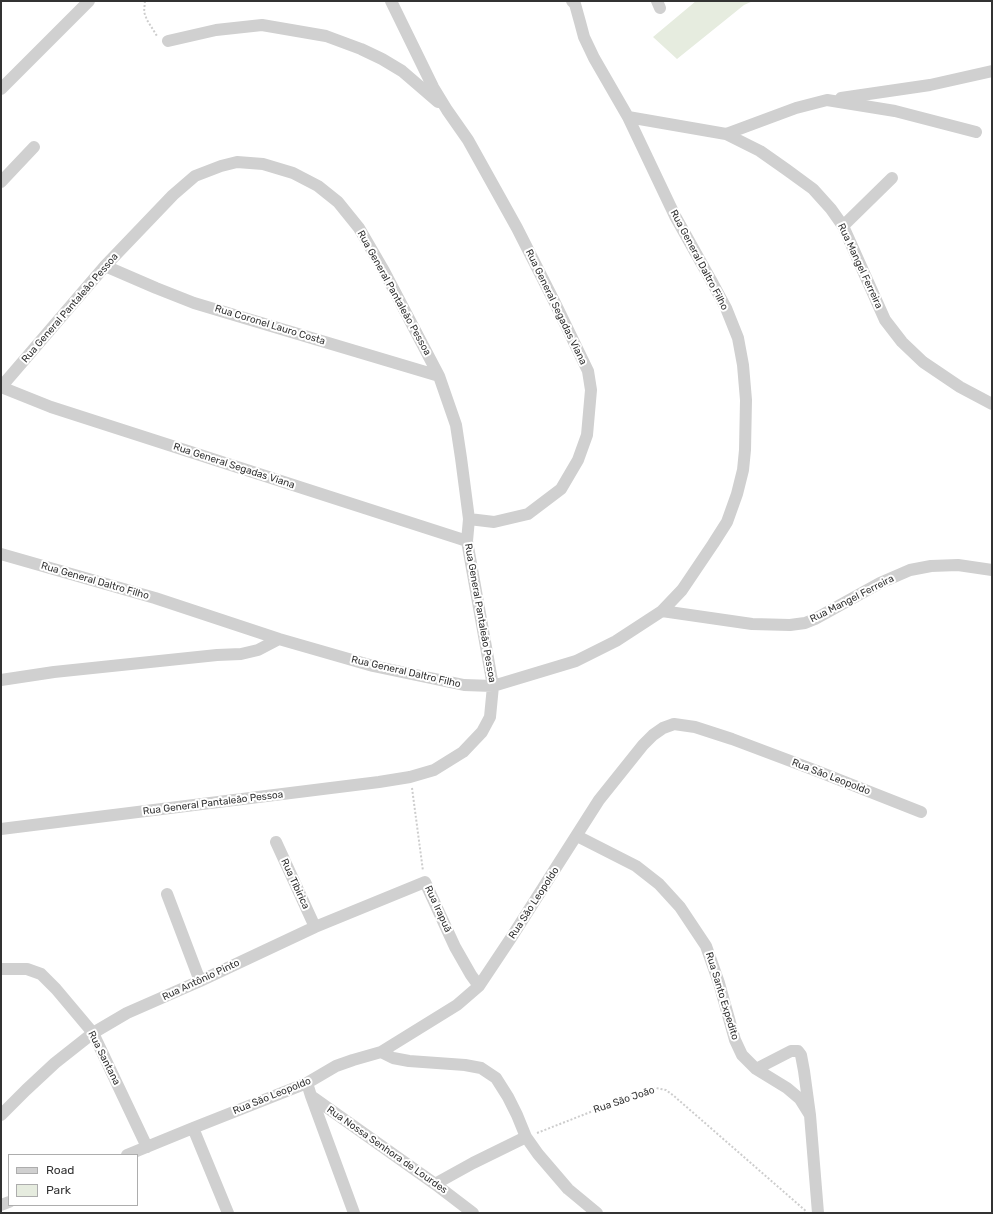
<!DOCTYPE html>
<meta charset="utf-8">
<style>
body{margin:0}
#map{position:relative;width:993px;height:1214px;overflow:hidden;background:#fff;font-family:Rubik,sans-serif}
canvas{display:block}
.frame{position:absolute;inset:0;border:2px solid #333;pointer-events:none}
.legend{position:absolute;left:8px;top:1154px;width:130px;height:52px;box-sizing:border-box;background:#fff;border:1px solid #adadad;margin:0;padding:5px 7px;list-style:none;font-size:12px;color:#333}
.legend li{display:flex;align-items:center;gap:8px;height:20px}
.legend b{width:20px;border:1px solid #adadad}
</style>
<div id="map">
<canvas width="993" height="1214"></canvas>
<div class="frame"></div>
<ul class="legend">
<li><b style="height:5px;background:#d0d0d0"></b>Road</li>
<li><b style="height:11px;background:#e6ecdf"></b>Park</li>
</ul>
</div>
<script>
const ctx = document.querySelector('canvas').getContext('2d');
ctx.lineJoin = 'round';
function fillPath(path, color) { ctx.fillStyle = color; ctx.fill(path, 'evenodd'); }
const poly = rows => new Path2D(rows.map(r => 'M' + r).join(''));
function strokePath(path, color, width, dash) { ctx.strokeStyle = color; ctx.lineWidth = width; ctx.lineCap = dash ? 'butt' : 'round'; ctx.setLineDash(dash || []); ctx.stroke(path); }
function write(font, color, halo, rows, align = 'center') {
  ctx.font = font + ' Rubik,sans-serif'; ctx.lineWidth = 4; ctx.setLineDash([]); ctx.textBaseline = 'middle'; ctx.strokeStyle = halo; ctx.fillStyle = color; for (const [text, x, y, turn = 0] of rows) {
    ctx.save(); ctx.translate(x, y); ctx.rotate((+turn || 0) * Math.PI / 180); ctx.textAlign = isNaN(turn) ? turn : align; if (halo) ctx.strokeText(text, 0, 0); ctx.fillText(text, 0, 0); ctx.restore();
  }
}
fillPath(poly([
 [696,1,753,1,744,5,677,59,653,37]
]), '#e6ecdf');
strokePath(poly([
 [145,1,144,12,147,20,157,36],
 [412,788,423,871],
 [537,1133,649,1089,656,1088,666,1090,674,1096,807,1212]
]), '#cdcdcd', 2, [2, 2]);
strokePath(poly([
 [391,1,433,87,447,110,468,140,517,228,555,303,588,371,591,390,587,435,578,460,561,489,528,514,494,522,469,519],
 [657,1,660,8],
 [168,41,216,30,262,25,326,36,361,49,382,59,402,71,438,102],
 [1,89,89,1],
 [841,98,930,85,992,71],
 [628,117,726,134,760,151,787,170,813,189,831,209,843,226,885,320,902,342,923,362,960,387,992,404],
 [726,134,796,108,827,100,895,111,976,132],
 [1,182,34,147],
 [843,226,892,178],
 [105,266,156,288,194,303,439,376],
 [1,387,51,407,467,541],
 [1,554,155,598,279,639,373,666,464,685,493,686,576,661,616,641,662,611,682,590,713,544,727,522,737,494,743,470,745,450,746,400,743,365,738,338,726,308,712,282,675,216,628,117,594,58,584,37,580,22,575,4,572,1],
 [662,611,752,624,790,625,805,623,815,619,880,583,910,570,931,566,958,565,992,570],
 [1,680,54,672,217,655,241,654,258,650,279,639],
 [1,829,379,782,410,777,434,770,463,752,482,732,490,717,493,686,467,541,469,519,461,458,456,425,439,376,384,271,359,228,338,202,318,186,293,173,263,164,237,162,221,166,195,176,173,195,105,266,1,387],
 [577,836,636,866,659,884,680,907,706,946,719,983,735,1040,742,1055,756,1069,787,1088,800,1099,810,1115],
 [276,842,315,927],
 [167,894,200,981],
 [1,969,27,969,41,974,56,989,93,1033,147,1147],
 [381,1052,393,1058,409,1061,465,1065,481,1068,496,1078,508,1097,517,1115,526,1137,538,1154,568,1189,597,1213],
 [756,1069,791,1051,798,1051,801,1055,804,1071,810,1115,818,1213],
 [307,1083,311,1096,435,1184,473,1213],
 [311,1096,354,1213],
 [1,1115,26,1090,55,1063,93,1033,127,1013,200,981,315,927,425,882,455,947,471,975,479,986],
 [193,1128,228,1213],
 [127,1155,193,1128,307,1083,336,1066,353,1060,381,1052,457,1005,479,986,511,938,599,800,643,745,653,735,663,728,674,724,695,727,732,739,817,771,921,812],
 [435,1184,473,1163,526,1137],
 [1,1205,9,1202]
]), '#d0d0d0', 12);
write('10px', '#333', '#fff', [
 ["Rua General Daltro Filho",699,260,62],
 ["Rua Mangel Ferreira",860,266,65],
 ["Rua General Pantaleão Pessoa",394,293,61],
 ["Rua General Segadas Viana",556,307,64],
 ["Rua General Pantaleão Pessoa",70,308,-49],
 ["Rua Coronel Lauro Costa",270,325,17],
 ["Rua General Segadas Viana",234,466,18],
 ["Rua General Daltro Filho",95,581,16],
 ["Rua Mangel Ferreira",852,599,-27],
 ["Rua General Pantaleão Pessoa",480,613,80],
 ["Rua General Daltro Filho",406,672,13],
 ["Rua São Leopoldo",831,777,21],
 ["Rua General Pantaleão Pessoa",213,803,-7],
 ["Rua Tibirica",295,884,65],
 ["Rua São Leopoldo",534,903,-57],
 ["Rua Irapuã",438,909,65],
 ["Rua Antônio Pinto",201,980,-25],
 ["Rua Santo Expedito",722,996,73],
 ["Rua Santana",104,1058,63],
 ["Rua São Leopoldo",272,1096,-22],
 ["Rua São João",624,1100,-19],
 ["Rua Nossa Senhora de Lourdes",387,1150,35]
]);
</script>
